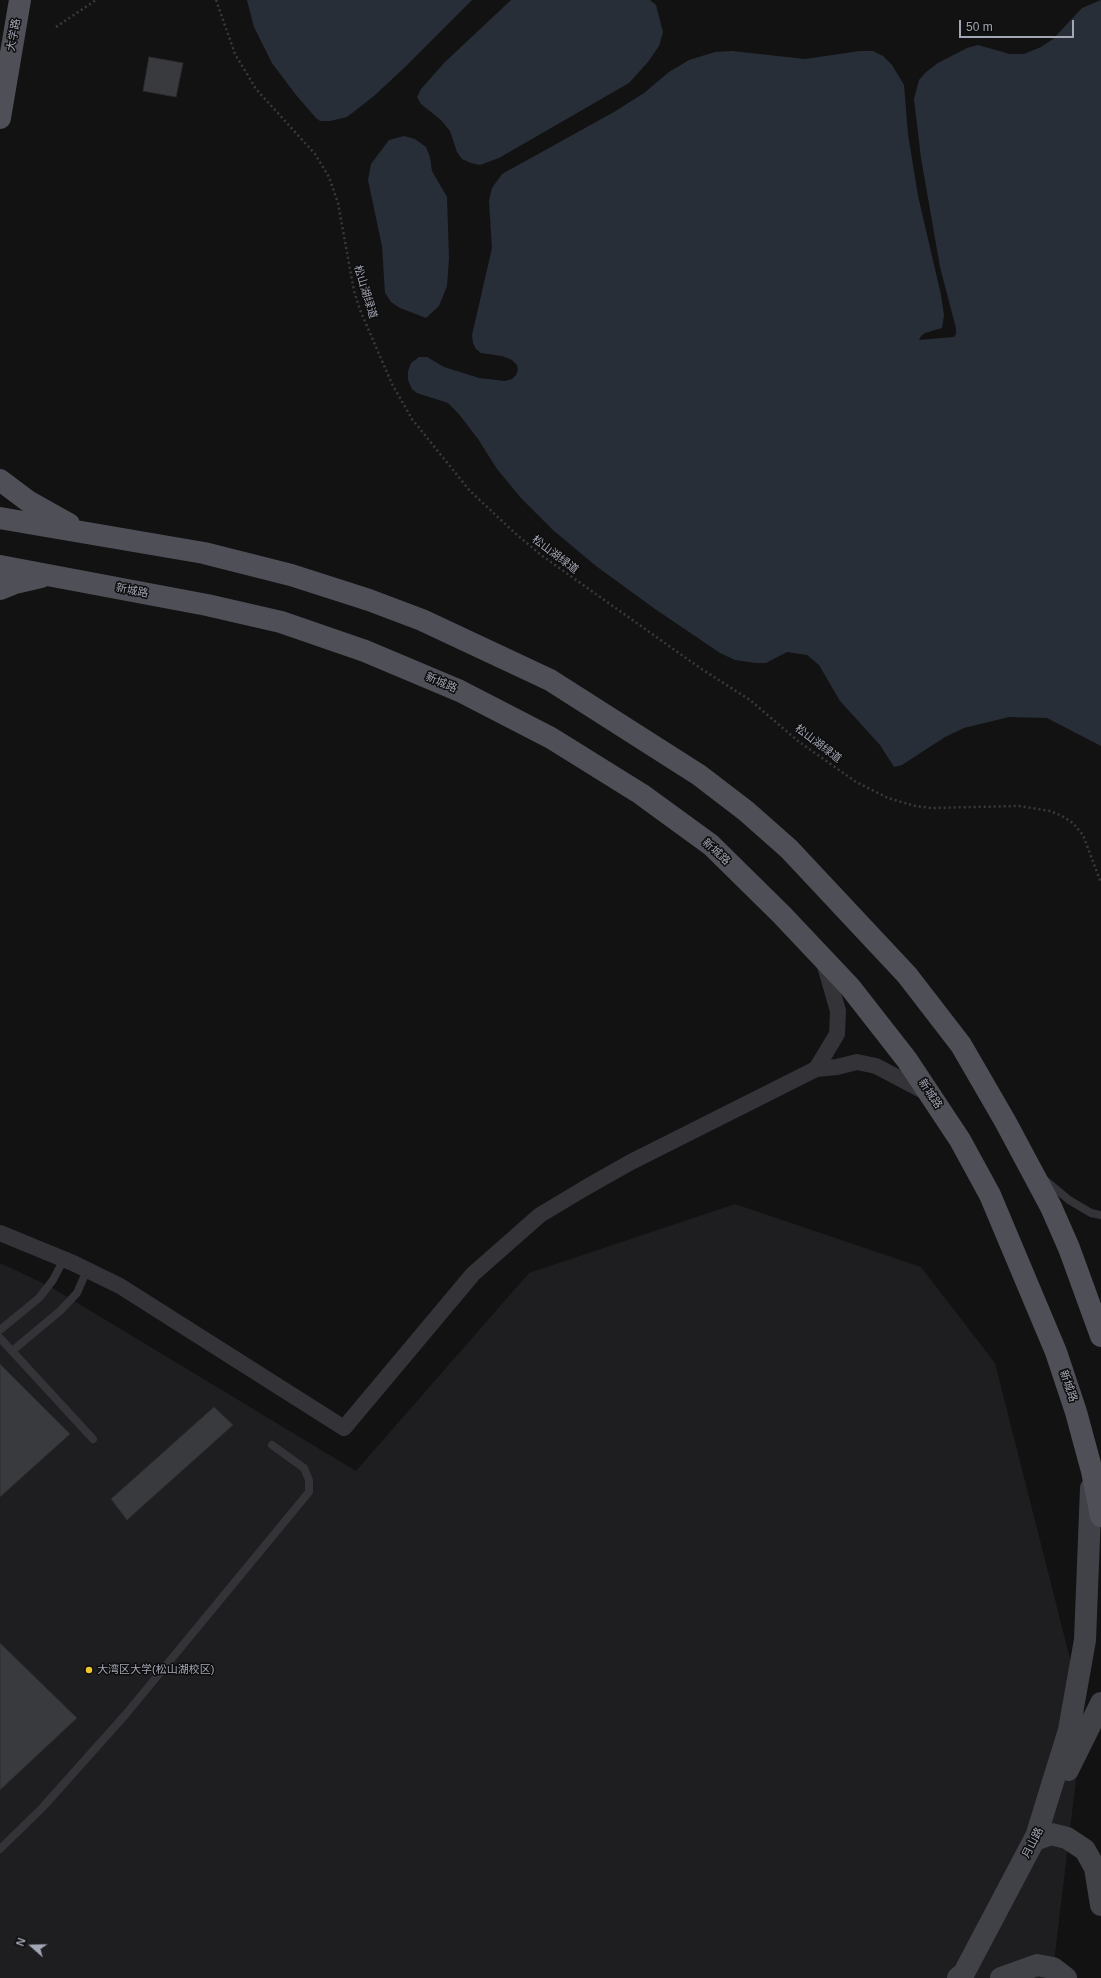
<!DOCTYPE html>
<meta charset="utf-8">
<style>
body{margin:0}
#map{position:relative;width:1101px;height:1978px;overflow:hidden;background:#121213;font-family:Helvetica,sans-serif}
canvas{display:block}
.north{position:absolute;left:12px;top:1926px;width:40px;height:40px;-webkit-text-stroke:3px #0d0d0e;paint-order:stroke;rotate:290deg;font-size:11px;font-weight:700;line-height:16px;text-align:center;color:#a3a6b4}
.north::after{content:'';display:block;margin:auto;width:14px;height:18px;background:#a3a6b4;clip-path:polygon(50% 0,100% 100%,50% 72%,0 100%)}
.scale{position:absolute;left:959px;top:20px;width:115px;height:18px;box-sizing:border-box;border:2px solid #a3a6b4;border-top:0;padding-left:5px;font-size:12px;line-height:14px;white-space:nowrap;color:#a3a6b4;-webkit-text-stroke:3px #0d0d0e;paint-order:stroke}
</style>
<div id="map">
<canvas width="1101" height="1978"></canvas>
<div class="north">N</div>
<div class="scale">50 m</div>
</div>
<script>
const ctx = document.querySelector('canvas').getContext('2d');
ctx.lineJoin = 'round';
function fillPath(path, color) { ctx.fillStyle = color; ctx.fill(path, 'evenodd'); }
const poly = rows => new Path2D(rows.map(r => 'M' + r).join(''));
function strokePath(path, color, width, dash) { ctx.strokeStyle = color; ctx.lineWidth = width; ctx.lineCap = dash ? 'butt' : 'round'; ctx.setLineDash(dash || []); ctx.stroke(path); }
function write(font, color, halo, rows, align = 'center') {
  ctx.font = font + ' Helvetica,"Noto Sans SC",sans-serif'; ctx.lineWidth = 3; ctx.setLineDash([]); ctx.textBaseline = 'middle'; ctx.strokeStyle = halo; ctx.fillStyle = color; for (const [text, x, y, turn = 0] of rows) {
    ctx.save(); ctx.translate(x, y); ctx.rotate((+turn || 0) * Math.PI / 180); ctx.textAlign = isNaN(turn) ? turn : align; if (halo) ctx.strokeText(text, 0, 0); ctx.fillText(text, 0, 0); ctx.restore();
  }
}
fillPath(poly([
 [735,1204,921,1267,995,1363,1084,1714,1052,1978,0,1978,0,1263,51,1287,356,1471,529,1273]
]), '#1e1e20');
fillPath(poly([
 [247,0,472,0,404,68,374,96,347,117,330,121,320,121,316,118,296,95,272,63,254,27],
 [511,0,650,0,656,5,663,32,659,46,648,62,629,83,499,158,480,165,471,163,462,159,457,152,450,131,441,120,421,104,417,97,421,89,444,63],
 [1101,0,1101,746,1047,718,1009,717,964,728,945,737,902,765,894,767,880,745,840,701,819,665,807,655,787,652,766,663,756,663,735,660,720,653,655,609,596,566,553,530,521,498,497,469,478,439,458,413,448,403,417,393,412,389,408,380,408,371,411,363,419,357,427,357,444,367,479,378,505,381,512,379,516,375,518,370,517,365,512,360,502,356,481,353,476,349,473,343,472,335,492,248,489,201,492,188,502,174,614,112,644,93,669,72,689,60,715,52,732,51,805,59,860,51,873,51,883,56,892,65,904,85,908,134,918,196,941,295,944,315,942,328,925,333,921,336,919,340,954,337,956,334,956,328,940,267,921,158,914,99,919,80,926,72,938,63,967,48,978,45,1010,54,1024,54,1041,47,1053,39,1082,8],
 [404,136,415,139,426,147,430,157,432,171,447,197,449,258,447,286,439,306,426,318,400,308,391,302,385,293,382,246,368,180,371,164,389,140]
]), '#282e37');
const building = poly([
 [149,57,183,63,176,97,143,91,149,57],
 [0,1364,70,1434,0,1497,0,1364],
 [214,1407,233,1425,127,1520,111,1499,214,1407],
 [0,1643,77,1718,0,1790,0,1643]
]);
fillPath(building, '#393a3e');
strokePath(building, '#2c2c2f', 1);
strokePath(poly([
 [216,0,235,54,256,89,315,154,329,177,338,203,354,291,360,310,392,384,412,419,470,491,516,534,541,555,700,668,750,700,798,741,856,782,888,798,915,806,931,808,1019,806,1050,811,1062,816,1073,823,1083,835,1101,883],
 [56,27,96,0]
]), '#393a3f', 2.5, [2, 3]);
strokePath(poly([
 [1045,1180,1069,1200,1091,1213,1101,1215],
 [0,1330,39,1298,53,1280,64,1259],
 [0,1338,93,1439],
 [12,1351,60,1311,77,1293,87,1270],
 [0,1849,43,1807,126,1714,309,1492,309,1480,304,1468,272,1445]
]), '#333338', 8);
strokePath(poly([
 [816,1069,837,1034,838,1011,823,959],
 [0,1233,73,1263,120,1286,344,1428,473,1274,540,1215,585,1188,631,1162,816,1069,837,1067,857,1062,876,1066,929,1094]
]), '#333338', 16);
strokePath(poly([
 [1068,1770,1101,1703],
 [1035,1840,1069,1730,1085,1640,1091,1488],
 [1035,1840,1051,1834,1067,1838,1085,1850,1095,1868,1101,1905],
 [958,1978,964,1973,1041,1827],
 [1001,1978,1037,1965,1053,1968,1066,1978]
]), '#414248', 22);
strokePath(poly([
 [0,118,20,0],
 [0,480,28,501,69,524],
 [0,518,204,553,291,575,369,600,422,620,550,680,699,775,746,811,789,849,907,975,961,1045,1005,1121,1051,1207,1069,1248,1101,1336],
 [0,566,207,605,281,622,365,651,460,691,551,738,641,794,711,845,782,915,850,987,907,1060,960,1140,990,1195,1056,1352,1076,1412,1092,1471,1101,1516],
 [0,589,15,583,41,577]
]), '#4f4f57', 22);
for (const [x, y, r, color] of [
 [89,1670,4,"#f1c82c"]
]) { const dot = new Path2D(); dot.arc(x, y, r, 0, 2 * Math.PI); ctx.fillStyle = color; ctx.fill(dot); strokePath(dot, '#0d0d0e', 1.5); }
write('11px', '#a3a6b4', '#0d0d0e', [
 ["大学路",14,35,-80],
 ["松山湖绿道",365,292,73],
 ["松山湖绿道",555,555,37],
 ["新城路",132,591,11],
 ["新城路",441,683,23],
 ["松山湖绿道",818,744,37],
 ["新城路",716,852,42],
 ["新城路",930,1094,56],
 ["新城路",1068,1386,71],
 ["月山路",1033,1843,-63]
]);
write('11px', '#a3a6b4', '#0d0d0e', [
 ["大湾区大学(松山湖校区)",97,1670]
], 'left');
</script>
